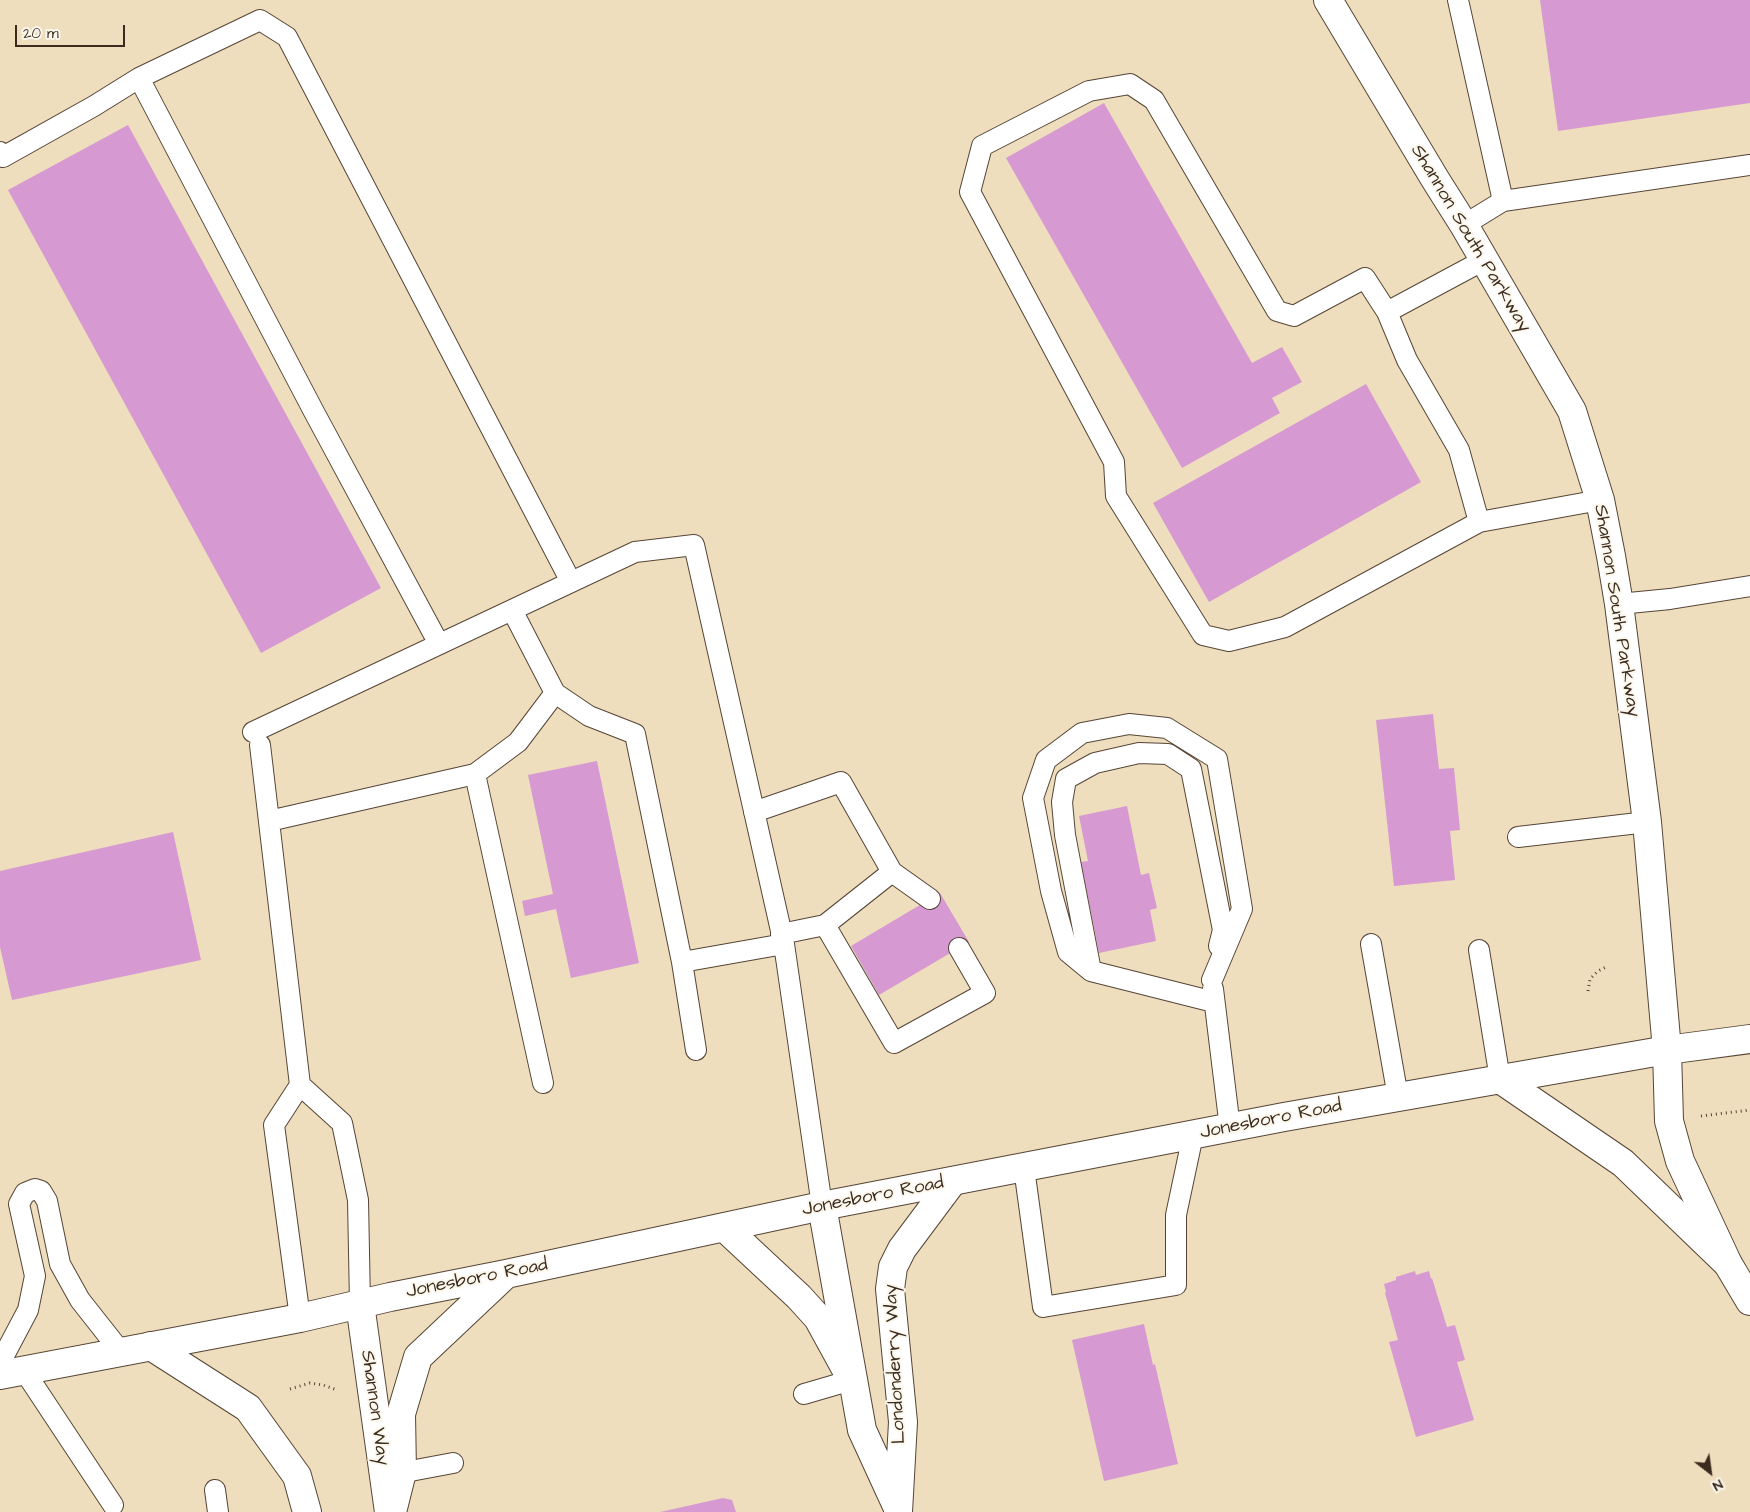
<!DOCTYPE html>
<style>
body{margin:0}
#map{position:relative;width:1750px;height:1512px;overflow:hidden;background:#eedebd;font-family:"Architects Daughter",sans-serif}
canvas{display:block}
.north{position:absolute;left:1685px;top:1447px;width:50px;height:50px;-webkit-text-stroke:4px #fbf7ec;paint-order:stroke;rotate:150deg;font-size:14px;font-weight:700;line-height:20px;text-align:center;color:#3b2a1e}
.north::after{content:'';display:block;margin:auto;width:18px;height:22px;background:#3b2a1e;clip-path:polygon(50% 0,100% 100%,50% 72%,0 100%)}
.scale{position:absolute;left:15px;top:25px;width:110px;height:22px;box-sizing:border-box;border:2px solid #3b2a1e;border-top:0;padding-left:6px;font-size:15px;line-height:18px;white-space:nowrap;color:#3b2a1e;-webkit-text-stroke:4px #fbf7ec;paint-order:stroke}
</style>
<div id="map">
<canvas width="1750" height="1512"></canvas>
<div class="north">N</div>
<div class="scale">20 m</div>
</div>
<script>
const ctx = document.querySelector('canvas').getContext('2d');
ctx.lineJoin = 'round';
function fillPath(path, color) { ctx.fillStyle = color; ctx.fill(path, 'evenodd'); }
const poly = rows => new Path2D(rows.map(r => 'M' + r).join(''));
function strokePath(path, color, width, dash) { ctx.strokeStyle = color; ctx.lineWidth = width; ctx.lineCap = dash ? 'butt' : 'round'; ctx.setLineDash(dash || []); ctx.stroke(path); }
function write(font, color, halo, rows, align = 'center') {
  ctx.font = font + ' "Architects Daughter",sans-serif'; ctx.lineWidth = 4; ctx.setLineDash([]); ctx.textBaseline = 'middle'; ctx.strokeStyle = halo; ctx.fillStyle = color; for (const [text, x, y, turn = 0] of rows) {
    ctx.save(); ctx.translate(x, y); ctx.rotate((+turn || 0) * Math.PI / 180); ctx.textAlign = isNaN(turn) ? turn : align; if (halo) ctx.strokeText(text, 0, 0); ctx.fillText(text, 0, 0); ctx.restore();
  }
}
fillPath(poly([
 [1540,0,1750,0,1750,103,1558,131],
 [1104,103,1252,363,1282,347,1302,382,1272,398,1280,413,1182,468,1006,158],
 [128,125,381,588,261,653,8,190],
 [1366,384,1421,482,1209,602,1153,503],
 [1433,714,1439,769,1454,768,1460,830,1450,831,1455,880,1394,886,1376,720],
 [597,761,639,963,571,978,556,909,525,916,522,901,553,894,528,775],
 [1127,806,1141,875,1149,873,1157,908,1150,910,1156,941,1099,953,1081,862,1088,861,1079,816],
 [173,832,201,960,12,1000,0,947,0,871],
 [940,893,969,942,879,995,851,946],
 [1415,1271,1416,1275,1429,1271,1431,1279,1432,1278,1447,1327,1455,1325,1465,1360,1457,1362,1474,1420,1416,1437,1389,1342,1398,1340,1385,1293,1386,1292,1384,1284,1396,1280,1396,1277],
 [1144,1324,1153,1365,1155,1364,1178,1464,1104,1481,1072,1340],
 [723,1498,732,1500,736,1512,660,1512]
]), '#d699d1');
const service = poly([
 [1458,0,1503,201],
 [139,78,260,20,287,37,571,582],
 [0,152,3,157,94,106,139,78,313,410,439,644],
 [1464,225,1503,201,1750,165],
 [1387,312,1484,260],
 [1479,522,1459,450,1407,360,1387,312,1365,278,1294,316,1277,311,1154,100,1130,84,1089,91,982,146,970,192,1114,462,1116,496,1203,635,1229,641,1285,627,1479,522,1600,500],
 [1619,604,1670,599,1750,586],
 [512,610,555,693,589,716,635,734,682,962,696,1050],
 [253,732,635,552,694,545,784,944,822,1206],
 [260,745,300,1085,274,1125,300,1318],
 [475,774,518,742,555,693],
 [754,812,841,782,892,872,825,925],
 [269,821,475,774,543,1083],
 [1518,837,1647,822],
 [892,872,930,899],
 [781,934,825,925,894,1043,985,993,959,948],
 [1371,944,1398,1097],
 [1479,950,1500,1079],
 [682,962,784,944],
 [1091,971,1065,835,1062,802,1066,779,1095,763,1139,753,1168,754,1191,769,1223,930,1219,946],
 [1212,980,1242,909,1217,759,1167,728,1129,724,1082,733,1046,760,1033,798,1051,891,1068,952,1091,971,1214,1002],
 [1213,989,1230,1128],
 [300,1085,342,1123,358,1200,360,1304],
 [1024,1168,1043,1307,1176,1285,1176,1215,1193,1135],
 [0,1363,28,1310,35,1276,19,1204,25,1193,35,1189,41,1191,47,1201,60,1264,80,1300,121,1352],
 [25,1372,113,1505],
 [804,1394,852,1380],
 [389,1475,453,1463],
 [215,1490,218,1512]
]);
const minor = poly([
 [1328,0,1435,179,1464,225,1572,411,1600,500,1611,556,1619,604,1647,822,1667,1050],
 [822,1206,862,1430,896,1504],
 [360,1304,389,1512],
 [151,1346,248,1408,297,1476,307,1512],
 [898,1512,903,1422,890,1289,893,1267,902,1249,952,1182]
]);
const tertiary = poly([
 [1667,1050,1669,1121,1680,1161,1728,1264,1750,1301]
]);
const primary = poly([
 [1500,1079,1623,1163,1728,1264],
 [725,1228,799,1297,818,1318,852,1380],
 [0,1375,300,1318,390,1297,506,1274,822,1206,1284,1117,1667,1050,1750,1039],
 [392,1512,402,1472,401,1414,418,1357,506,1274]
]);
strokePath(service, '#564536', 22);
strokePath(minor, '#564536', 30);
strokePath(tertiary, '#564536', 30);
strokePath(primary, '#564536', 30);
strokePath(poly([
 [1588,991,1590,979,1598,971,1608,966],
 [1701,1116,1750,1110],
 [290,1389,310,1383,323,1385,337,1390]
]), '#564536', 3, [1, 4]);
strokePath(service, '#fff', 20);
strokePath(minor, '#fff', 28);
strokePath(tertiary, '#fff', 28);
strokePath(primary, '#fff', 28);
write('19px', '#3b2a1e', '#fbf7ec', [
 ["Shannon South Parkway",1470,239,59],
 ["Shannon South Parkway",1616,611,81],
 ["Jonesboro Road",1271,1120,-11],
 ["Jonesboro Road",873,1197,-11],
 ["Jonesboro Road",477,1279,-11],
 ["Londonderry Way",896,1364,-93],
 ["Shannon Way",374,1408,82]
]);
</script>
